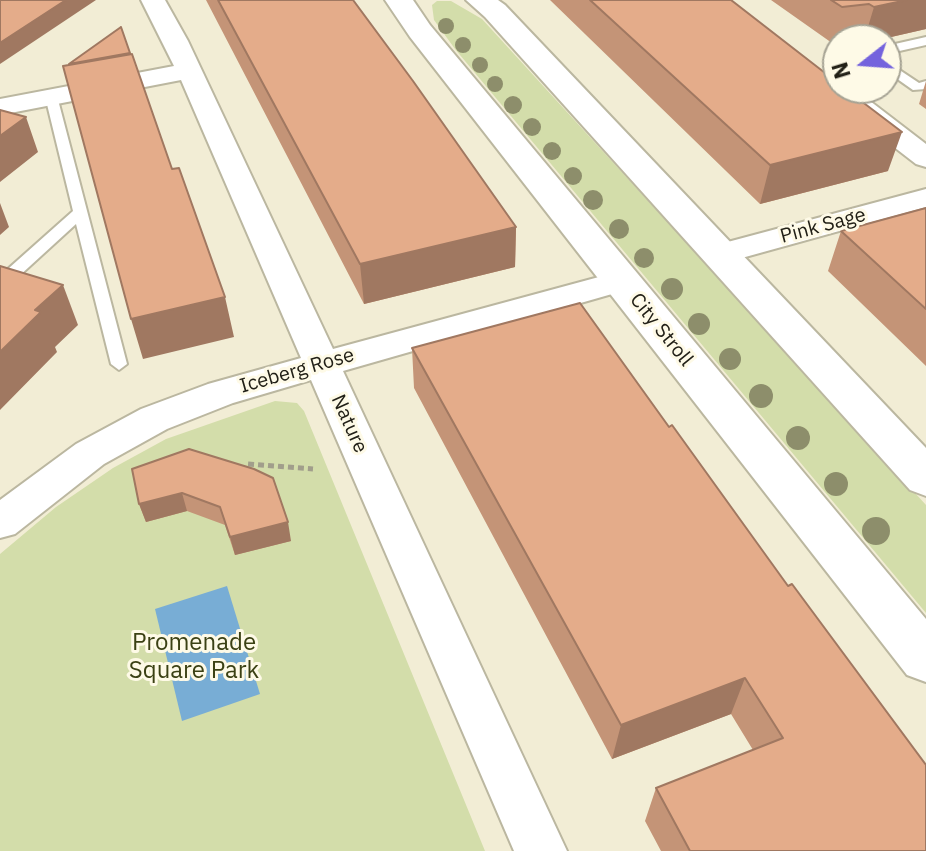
<!DOCTYPE html>
<style>
body{margin:0}
#map{position:relative;width:926px;height:851px;overflow:hidden;background:#f2edd5;font-family:"IBM Plex Sans",sans-serif}
canvas{display:block}
.north{position:absolute;left:822px;top:24px;width:80px;height:80px;box-sizing:border-box;background:#fefae7;border:2px solid #a6a394;border-radius:50%;rotate:253deg;font-size:22px;font-weight:700;line-height:32px;text-align:center;color:#222017}
.north::after{content:'';display:block;margin:auto;width:28px;height:36px;background:#7463dd;clip-path:polygon(50% 0,100% 100%,50% 72%,0 100%)}
</style>
<div id="map">
<canvas width="926" height="851"></canvas>
<div class="north">N</div>
</div>
<script>
const ctx = document.querySelector('canvas').getContext('2d');
ctx.lineJoin = 'round';
function fillPath(path, color) { ctx.fillStyle = color; ctx.fill(path, 'evenodd'); }
const poly = rows => new Path2D(rows.map(r => 'M' + r).join(''));
function strokePath(path, color, width, dash) { ctx.strokeStyle = color; ctx.lineWidth = width; ctx.lineCap = dash ? 'butt' : 'round'; ctx.setLineDash(dash || []); ctx.stroke(path); }
function write(font, color, halo, rows, align = 'center') {
  ctx.font = font + ' "IBM Plex Sans",sans-serif'; ctx.lineWidth = 6; ctx.setLineDash([]); ctx.textBaseline = 'middle'; ctx.strokeStyle = halo; ctx.fillStyle = color; for (const [text, x, y, turn = 0] of rows) {
    ctx.save(); ctx.translate(x, y); ctx.rotate((+turn || 0) * Math.PI / 180); ctx.textAlign = isNaN(turn) ? turn : align; if (halo) ctx.strokeText(text, 0, 0); ctx.fillText(text, 0, 0); ctx.restore();
  }
}
fillPath(poly([
 [437,1,451,1,482,19,926,505,926,613,455,49,434,20,432,5],
 [275,401,297,403,304,411,485,851,0,851,0,554,56,507,113,468,166,439]
]), '#d3ddaa');
fillPath(poly([
 [227,586,260,694,182,721,155,609]
]), '#78add5');
const service = poly([
 [926,37,926,45,886,54,886,46,926,37],
 [886,61,919,83,926,81,926,89,913,90,886,71,886,61],
 [51,92,57,96,127,364,119,370,111,364,76,224,6,288,0,289,0,276,73,211,45,96,51,92]
]);
const minor = poly([
 [141,0,165,0,188,41,333,349,621,271,633,274,638,281,633,288,343,371,567,851,514,851,311,380,233,403,167,429,104,464,15,534,0,538,0,500,76,444,141,409,208,384,301,358,181,80,0,115,0,99,174,66,141,0],
 [860,99,870,101,926,144,926,167,916,164,850,113,846,107,850,101,860,99],
 [926,189,926,207,720,264,709,261,704,254,709,247,926,189]
]);
const tertiary = poly([
 [385,0,413,0,430,25,926,619,926,682,907,675,410,37,385,0],
 [466,0,498,0,505,5,926,448,926,496,910,490,485,17,466,0]
]);
strokePath(service, '#bbb7a0', 4);
strokePath(minor, '#bbb7a0', 4);
strokePath(tertiary, '#bbb7a0', 4);
strokePath(poly([
 [243,472,247,464,313,469]
]), '#a19e8b', 5, [6, 4]);
fillPath(service, '#fff');
fillPath(minor, '#fff');
fillPath(tertiary, '#fff');
ctx.fillStyle = '#8d8e6b';
for (const [x, y, r] of [
 [446,26,8],
 [463,45,8],
 [480,65,8],
 [495,84,8],
 [513,105,9],
 [532,127,9],
 [552,151,9],
 [573,176,9],
 [593,200,10],
 [619,229,10],
 [644,258,10],
 [672,289,11],
 [699,324,11],
 [730,359,11],
 [761,396,12],
 [798,438,12],
 [836,484,12],
 [876,531,14]
]) { ctx.beginPath(); ctx.arc(x, y, r, 0, 2 * Math.PI); ctx.fill(); }
fillPath(poly([
 [206,0,353,0,516,227,515,267,364,304],
 [550,0,731,0,888,171,760,204],
 [771,0,926,0,926,29,878,40,838,40,838,43,832,43],
 [926,81,926,109,919,104],
 [926,208,926,366,828,271,841,231],
 [412,348,669,427,788,586,926,851,661,851,645,821,656,788,753,750,731,714,612,759,414,388],
 [189,449,291,541,235,555,225,525,187,511,146,522,139,504]
]), '#c49477');
fillPath(poly([
 [66,0,96,0,0,64,0,43],
 [907,0,926,0,926,29,878,40,864,40,874,7],
 [26,117,38,152,0,182,0,136],
 [902,132,888,171,760,204,770,165],
 [0,203,9,227,0,235],
 [516,227,515,267,364,304,360,264],
 [63,285,78,325,55,347,57,352,0,410,0,352,35,310],
 [225,297,234,337,143,359,131,319],
 [182,493,187,511,146,522,139,504],
 [288,522,291,541,235,555,230,537],
 [745,678,731,714,612,759,621,725]
]), '#a07861');
const building = poly([
 [0,0,66,0,0,43,0,0],
 [218,0,353,0,413,81,516,227,360,264,218,0],
 [590,0,731,0,838,83,838,88,844,88,902,132,770,165,590,0],
 [831,0,907,0,874,7,869,4,842,7,831,0],
 [121,27,130,53,69,64,121,27],
 [132,54,172,169,179,168,225,297,131,319,63,66,132,54],
 [0,110,26,117,0,136,0,110],
 [926,208,926,309,841,231,926,208],
 [0,266,63,285,35,310,41,312,0,352,0,266],
 [580,303,669,427,672,425,788,586,792,584,926,765,926,851,690,851,656,788,783,738,745,678,621,725,412,348,580,303],
 [189,449,254,469,273,478,288,522,230,537,220,507,182,493,139,504,132,469,189,449]
]);
fillPath(building, '#e4ac8a');
strokePath(building, '#a07861', 2);
write('20px', '#222017', '#fefae7', [
 ["Pink Sage",823,226,-15],
 ["City Stroll",661,330,51],
 ["Iceberg Rose",297,371,-16],
 ["Nature",349,424,66]
]);
write('24px', '#3b4114', '#fefae7', [
 ["Promenade",194,643],
 ["Square Park",194,671]
]);
</script>
